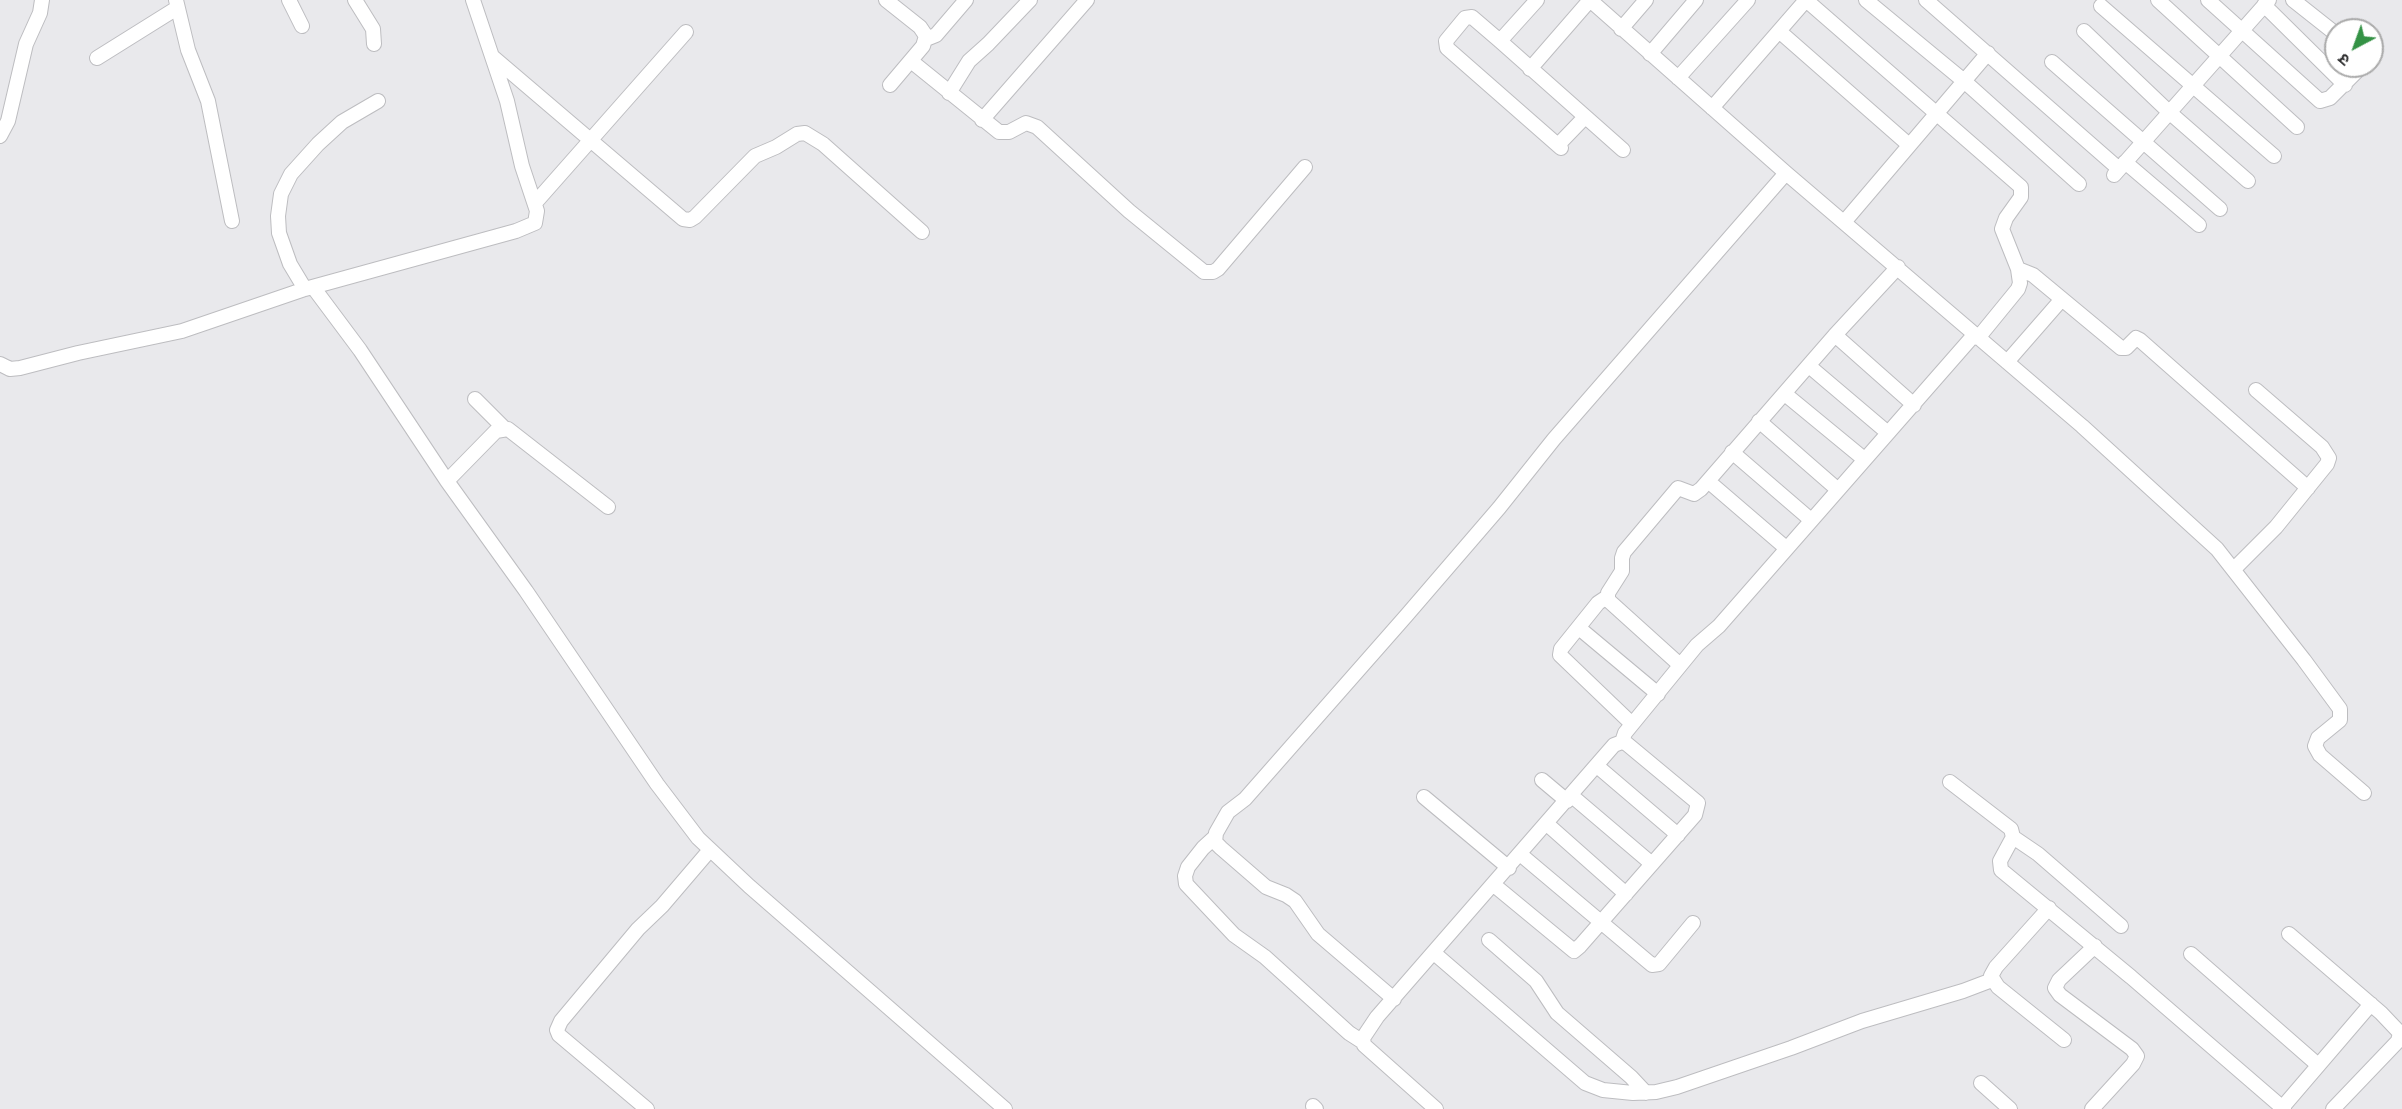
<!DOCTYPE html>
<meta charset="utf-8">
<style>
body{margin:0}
#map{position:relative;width:2402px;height:1109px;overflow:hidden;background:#e9e9ec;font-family:Mulish,"Noto Sans Devanagari",sans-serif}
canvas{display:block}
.north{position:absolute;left:2324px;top:18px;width:60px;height:60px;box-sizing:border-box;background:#fff;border:2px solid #aaa;border-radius:50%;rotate:221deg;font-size:16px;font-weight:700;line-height:24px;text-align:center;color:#2a2a2b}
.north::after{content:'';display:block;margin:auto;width:21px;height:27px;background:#349245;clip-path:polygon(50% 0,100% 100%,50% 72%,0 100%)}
</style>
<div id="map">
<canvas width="2402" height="1109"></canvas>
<div class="north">उ</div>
</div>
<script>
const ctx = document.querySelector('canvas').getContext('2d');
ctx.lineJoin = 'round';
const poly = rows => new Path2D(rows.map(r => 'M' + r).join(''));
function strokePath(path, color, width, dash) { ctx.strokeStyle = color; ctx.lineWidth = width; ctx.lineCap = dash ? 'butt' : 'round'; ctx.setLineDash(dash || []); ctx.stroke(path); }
const minor = poly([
 [176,0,188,50,208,101,232,221],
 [289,0,302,26],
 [355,0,373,29,374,44],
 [886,0,920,27,926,36,923,46,890,85],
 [1590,0,1786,173,2082,426,2217,549,2304,660,2340,709,2340,720,2318,738,2315,746,2320,755,2364,793],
 [1806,0,2021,187,2021,197,2006,218,2002,229,2018,269,2020,283,2018,289,1978,338],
 [1866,0,1964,81,2079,184],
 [1926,0,2119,169],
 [2158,0,2297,127],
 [2208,0,2320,101,2330,98,2362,66],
 [2293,0,2336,34],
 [2264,5,2345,85],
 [2101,6,2274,156],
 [1621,29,1646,0],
 [1779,31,1909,145],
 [2084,31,2169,112,2248,181],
 [926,39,936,35,966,0],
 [1500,41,1537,0],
 [1650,54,1696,0],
 [493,57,683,219,690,220,695,217,755,156,776,147,797,134,805,133,823,144,922,232],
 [97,58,177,8],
 [911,61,999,132,1009,132,1026,123,1037,127,1129,211,1204,272,1213,272,1218,269,1305,167],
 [2052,62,2220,209],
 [1530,69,1590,0],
 [1678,78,1748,0],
 [949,93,969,61,988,44,1030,0],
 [1712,108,1806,0],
 [982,120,1087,0],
 [0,136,8,121,26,44,40,13,42,0],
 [1558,145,1585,117],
 [1561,148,1447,48,1446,41,1465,18,1472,17,1500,41,1623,150],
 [2125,162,2199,225],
 [2114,175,2269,0],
 [535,203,686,32],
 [1845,221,1988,53],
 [2018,269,2033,275,2121,348,2126,348,2136,338,2140,340,2308,488],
 [313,287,360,350,447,481,526,591,657,784,698,838,749,886,1005,1109],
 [305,289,290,264,279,233,278,216,281,194,291,174,318,144,342,122,378,101],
 [1835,335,1914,405],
 [2007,362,2062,299],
 [0,364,10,369,20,368,78,353,182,331,305,289,516,231,535,223,537,211,522,166,507,101,473,0],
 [1809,366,1888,433],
 [1785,394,1864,459],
 [475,399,504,428],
 [1759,421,1837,489],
 [1732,452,1811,520],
 [447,481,496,431,508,429,608,507],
 [1708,481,1786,548],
 [2234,569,2276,527,2327,464,2329,458,2322,447,2256,390],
 [1607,597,1598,603,1561,649,1560,655,1632,724],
 [1579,628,1658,694],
 [1680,665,1608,600,1608,593,1622,571,1622,558,1624,552,1678,488,1694,494,1701,489,1835,335,1898,267],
 [1622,742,1625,733,1697,645,1719,626,1974,335],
 [1597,766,1678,835],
 [1542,780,1567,801],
 [1950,782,2011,829,2013,837,2000,861,2001,870,2131,977,2284,1109],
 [1572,796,1652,864],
 [1424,797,1509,868],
 [1547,824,1626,894],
 [1215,837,1203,848,1188,867,1185,876,1186,884,1234,935,1265,957,1349,1033,1363,1042],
 [2013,837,2038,854,2121,926],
 [1520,854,1652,965,1659,964,1693,923],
 [2049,908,1996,967,1991,976,1998,987,2064,1040],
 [2289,934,2381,1013,2400,1033,2398,1041,2333,1109],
 [1489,940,1536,981,1557,1013,1631,1077,1646,1093],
 [1434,953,1585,1083,1603,1090,1633,1093,1656,1092,1677,1087,1791,1048,1862,1021,1963,991,1992,980],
 [2191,954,2318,1065],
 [1394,999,1318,934,1295,901,1286,895,1266,887,1221,848,1215,842,1216,833,1228,812,1245,799,1406,616,1499,508,1554,439,1786,173],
 [1981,1083,2010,1109],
 [1313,1106,1316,1109],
 [647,1109,559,1035,557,1030,561,1021,638,929,662,906,709,851],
 [1436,1109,1364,1045,1363,1038,1377,1017,1614,745,1622,742,1627,744,1698,803,1695,815,1580,946,1574,951,1494,885],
 [2092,1109,2133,1064,2137,1056,2132,1049,2060,995,2055,988,2059,980,2095,946],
 [2281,1109,2371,1004]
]);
strokePath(minor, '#bdbdc0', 16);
strokePath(minor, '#fff', 14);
</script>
